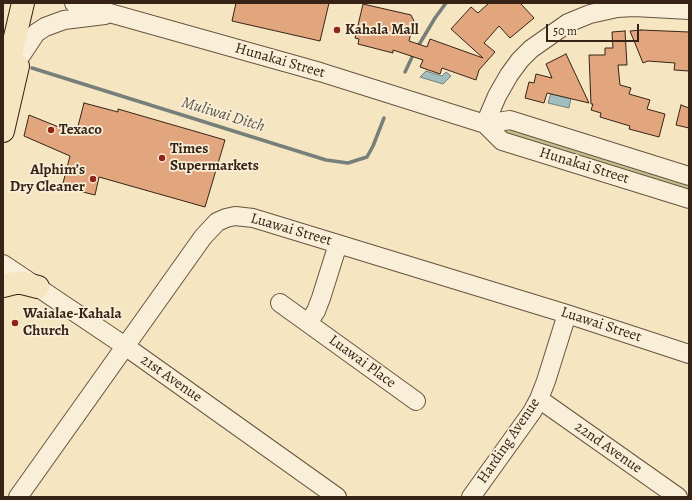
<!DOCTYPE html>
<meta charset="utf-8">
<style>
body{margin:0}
#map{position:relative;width:692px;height:500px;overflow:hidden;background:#f6e5c1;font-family:Alegreya,serif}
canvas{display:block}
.frame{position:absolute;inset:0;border:4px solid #372316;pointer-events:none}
.scale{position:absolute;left:546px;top:24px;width:93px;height:18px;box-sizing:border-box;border:2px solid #372316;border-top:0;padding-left:5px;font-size:12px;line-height:14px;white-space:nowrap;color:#372316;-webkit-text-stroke:3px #f9eed7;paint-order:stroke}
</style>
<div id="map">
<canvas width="692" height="500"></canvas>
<div class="frame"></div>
<div class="scale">50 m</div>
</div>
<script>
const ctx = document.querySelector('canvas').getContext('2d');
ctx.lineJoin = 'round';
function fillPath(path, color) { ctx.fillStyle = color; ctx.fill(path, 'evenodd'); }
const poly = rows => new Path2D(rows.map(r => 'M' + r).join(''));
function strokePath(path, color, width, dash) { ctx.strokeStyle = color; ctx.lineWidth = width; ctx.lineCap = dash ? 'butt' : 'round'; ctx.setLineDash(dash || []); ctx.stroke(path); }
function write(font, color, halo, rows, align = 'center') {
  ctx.font = font + ' Alegreya,serif'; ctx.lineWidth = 3.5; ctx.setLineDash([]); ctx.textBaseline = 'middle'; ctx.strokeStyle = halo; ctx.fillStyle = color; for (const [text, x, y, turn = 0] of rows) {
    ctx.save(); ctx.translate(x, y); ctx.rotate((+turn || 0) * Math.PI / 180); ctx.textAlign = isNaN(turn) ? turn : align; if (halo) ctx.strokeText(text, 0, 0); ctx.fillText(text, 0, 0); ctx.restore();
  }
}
fillPath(poly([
 [504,126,689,181,689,191,507,134,503,130]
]), '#c3c28e');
const water = poly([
 [426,71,442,76,446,72,451,76,443,84,420,77,426,71],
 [551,93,571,98,569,108,548,103,551,93]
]);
fillPath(water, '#a1bdbd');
strokePath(water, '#777f7a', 1);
strokePath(poly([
 [417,48,435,18,446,3],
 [32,68,326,160,348,163,367,157,373,146,384,118],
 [405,72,414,53]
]), '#777f7a', 3.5);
const building = poly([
 [236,3,329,3,320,41,232,21,236,3],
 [489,3,520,3,534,18,510,38,499,26,484,43,495,52,479,70,476,80,442,68,440,74,420,67,423,60,393,50,393,53,358,44,359,39,355,38,363,4,411,15,414,21,409,41,427,47,430,39,483,58,451,29,471,7,478,13,489,3],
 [641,30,689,32,689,71,674,70,675,63,648,61,643,63,630,31,641,30],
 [625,31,627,65,618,65,620,85,631,88,629,94,650,100,647,109,665,114,659,137,629,129,630,126,600,117,601,113,591,110,593,104,591,104,589,55,605,55,605,48,613,48,612,32,625,31],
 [566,54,589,103,547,93,544,103,525,98,529,82,534,83,536,74,552,78,546,64,566,54],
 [84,103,118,112,118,109,225,140,205,207,99,177,95,195,62,187,70,156,24,136,29,115,76,134,84,103],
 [681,105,689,108,689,128,676,125,681,105]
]);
fillPath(building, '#e2a67e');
strokePath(building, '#372316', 1);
const minor = poly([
 [74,3,320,72,485,124,510,120,689,176],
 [20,57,36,33,45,27,64,20,105,15],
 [485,124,497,96,509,75,520,60,531,49,568,23,590,14,617,8,634,7,689,10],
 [485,124,502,141,689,199],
 [3,264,125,346,337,497],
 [280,303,416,401],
 [308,323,316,311,321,298,338,244],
 [539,399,678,497],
 [18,497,203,237,217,222,226,218,235,216,253,218,567,314,689,354],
 [471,497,532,412,539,399,546,381,567,314]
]);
const major = poly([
 [3,131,18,66],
 [3,286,15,283,22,283,38,287]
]);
const highway = poly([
 [3,88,23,3]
]);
strokePath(minor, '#675441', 20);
strokePath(major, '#372316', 24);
strokePath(highway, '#372316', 24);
strokePath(minor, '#f9eed7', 18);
strokePath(major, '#f6e5c1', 22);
strokePath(highway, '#f6e5c1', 22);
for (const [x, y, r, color] of [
 [337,30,4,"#8f2418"],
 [51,130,4,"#8f2418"],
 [162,158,4,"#8f2418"],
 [93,179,4,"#8f2418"],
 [15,323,4,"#8f2418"]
]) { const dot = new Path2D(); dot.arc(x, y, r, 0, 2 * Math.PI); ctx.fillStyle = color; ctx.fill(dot); strokePath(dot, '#f9eed7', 1.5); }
write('bold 15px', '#372316', '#f9eed7', [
 ["Kahala Mall",345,30],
 ["Texaco",59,130],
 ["Times",170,149],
 ["Supermarkets",170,166],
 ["Alphim’s",85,170,"right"],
 ["Dry Cleaner",85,187,"right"],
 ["Waialae-Kahala",23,314],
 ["Church",23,331]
], 'left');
write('15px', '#372316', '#f9eed7', [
 ["Hunakai Street",280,61,16],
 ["Hunakai Street",584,166,17],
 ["Luawai Street",291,230,16],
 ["Luawai Street",601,325,18],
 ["Luawai Place",362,362,36],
 ["21st Avenue",171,379,35],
 ["Harding Avenue",509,441,-56],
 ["22nd Avenue",608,448,35]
]);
write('italic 16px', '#575148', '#f9eed7', [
 ["Muliwai Ditch",223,115,17]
]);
</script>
